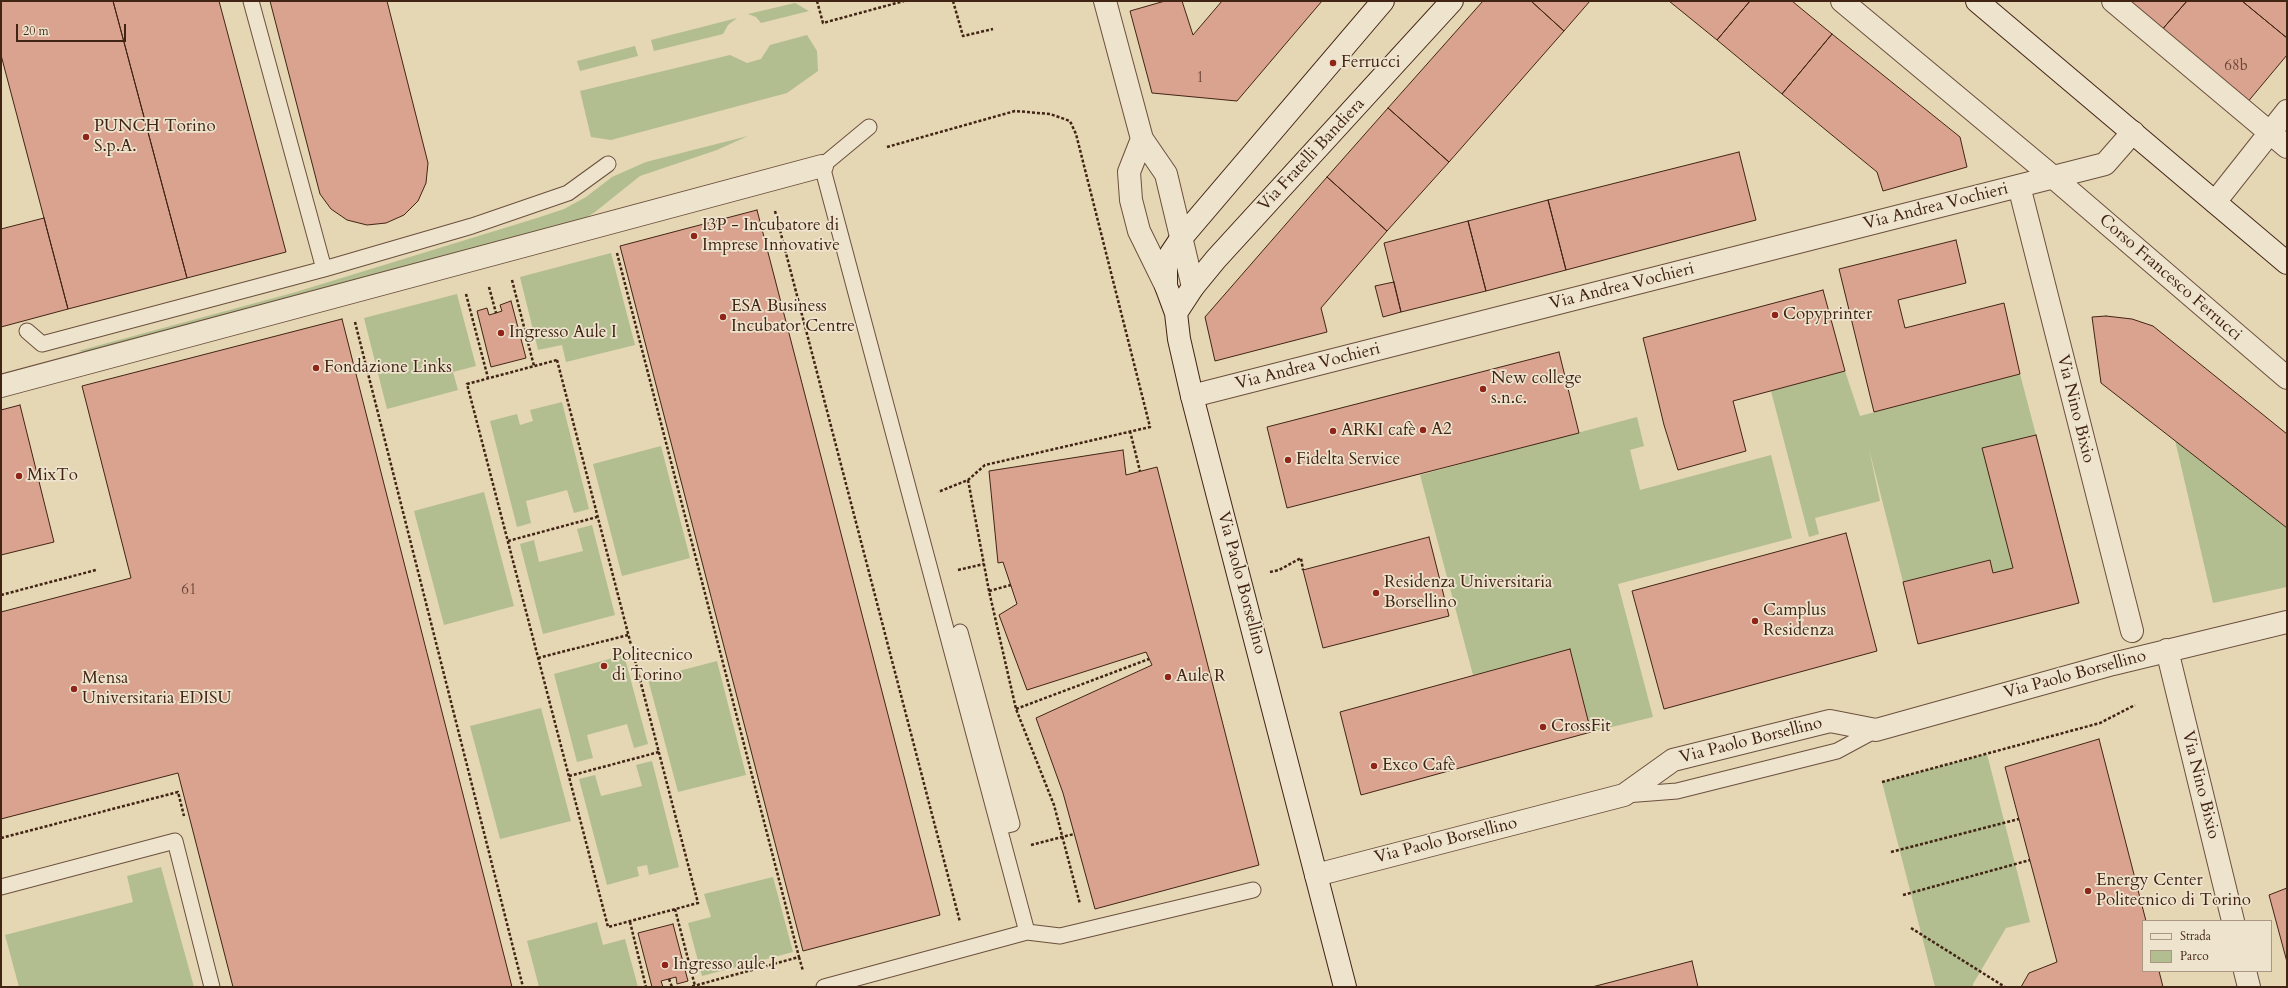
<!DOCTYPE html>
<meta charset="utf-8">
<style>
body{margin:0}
#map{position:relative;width:2288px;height:988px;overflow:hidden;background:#e5d6b4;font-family:Cardo,serif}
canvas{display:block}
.frame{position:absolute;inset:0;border:2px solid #422415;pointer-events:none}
.legend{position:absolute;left:2142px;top:920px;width:130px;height:52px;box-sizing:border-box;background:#eee4ce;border:1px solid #a99784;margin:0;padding:5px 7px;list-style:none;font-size:12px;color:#422415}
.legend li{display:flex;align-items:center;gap:8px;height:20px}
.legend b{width:20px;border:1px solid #a99784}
.scale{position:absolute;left:16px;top:24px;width:110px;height:18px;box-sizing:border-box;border:2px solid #422415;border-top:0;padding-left:5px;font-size:12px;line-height:14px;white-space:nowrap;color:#422415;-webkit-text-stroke:3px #eee4ce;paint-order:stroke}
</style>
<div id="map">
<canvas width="2288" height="988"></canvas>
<div class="frame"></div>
<ul class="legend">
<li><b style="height:5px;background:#eee4ce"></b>Strada</li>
<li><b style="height:11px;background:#b2be8f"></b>Parco</li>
</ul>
<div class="scale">20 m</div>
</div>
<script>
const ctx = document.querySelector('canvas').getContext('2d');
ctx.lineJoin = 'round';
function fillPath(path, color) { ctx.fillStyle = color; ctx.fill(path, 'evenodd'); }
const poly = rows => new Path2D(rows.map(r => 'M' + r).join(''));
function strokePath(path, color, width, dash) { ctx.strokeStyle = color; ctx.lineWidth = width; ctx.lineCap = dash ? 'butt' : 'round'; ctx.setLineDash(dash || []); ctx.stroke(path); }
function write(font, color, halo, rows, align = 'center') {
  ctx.font = font + ' Cardo,serif'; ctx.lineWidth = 3.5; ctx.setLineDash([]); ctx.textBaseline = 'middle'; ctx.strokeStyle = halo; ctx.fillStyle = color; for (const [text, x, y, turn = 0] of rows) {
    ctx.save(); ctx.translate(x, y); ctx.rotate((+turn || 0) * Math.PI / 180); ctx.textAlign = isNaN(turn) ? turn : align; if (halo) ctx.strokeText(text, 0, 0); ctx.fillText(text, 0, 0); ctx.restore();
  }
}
fillPath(poly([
 [795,3,809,11,761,23,756,17,748,14],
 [737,18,728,25,723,34,654,51,651,40],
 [807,35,817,51,818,71,787,93,611,140,591,137,580,91,730,55,747,63,761,59,770,45],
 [635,46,638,56,580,71,577,61],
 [748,136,717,150,640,176,595,212,576,224,418,263,297,299,87,352,78,351,296,292,537,218,564,209,586,197,612,177,646,162],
 [611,253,635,345,566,362,562,345,538,350,520,277],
 [457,294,476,366,453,372,458,390,387,409,364,318],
 [1845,371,1860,416,2020,374,2036,435,1983,448,2013,568,1993,573,1989,560,1903,582,1869,449,1880,501,1815,518,1819,534,1809,537,1771,391],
 [562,402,589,509,574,513,567,490,526,501,531,523,517,527,490,421,517,414,520,425,533,421,530,410],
 [1637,417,1644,446,1630,450,1640,490,1771,455,1792,538,1618,584,1653,717,1591,732,1570,650,1473,675,1420,475],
 [2175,440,2287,528,2287,587,2213,603],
 [661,446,690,558,622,576,593,464],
 [484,492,514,606,444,625,414,511],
 [592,525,615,615,543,634,520,544,534,540,539,562,583,551,577,529],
 [624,655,648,744,634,748,627,724,587,735,593,758,577,762,554,674],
 [717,661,746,775,678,792,648,679],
 [541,708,571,821,500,839,470,726],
 [1987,754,2030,922,2006,928,1973,984,1973,987,1935,987,1882,782],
 [652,761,679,867,649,875,647,865,637,867,639,876,607,885,579,779,595,775,601,796,642,786,636,765],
 [161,867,194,987,19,987,5,935,133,902,127,876],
 [773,877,793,952,702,976,688,923,711,917,704,894],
 [597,922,603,945,625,939,638,987,539,987,527,941]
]), '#b2be8f');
const building = poly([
 [1,1,113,1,187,278,68,309,1,55,1,1],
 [113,1,219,1,286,252,187,278,113,1],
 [270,1,387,1,428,163,426,183,418,201,404,215,386,223,367,225,347,220,331,209,320,194,270,1],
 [1165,1,1182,1,1193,35,1222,1,1322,1,1237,101,1152,93,1130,11,1165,1],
 [1483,1,1531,1,1564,31,1449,162,1388,108,1483,1],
 [1531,1,1590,1,1564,31,1531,1],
 [1669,1,1750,1,1717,40,1669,1],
 [1750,1,1792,1,1832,34,1782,94,1717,40,1750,1],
 [2123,1,2187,1,2160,32,2123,1],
 [2187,1,2242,1,2287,38,2287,55,2246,104,2160,32,2187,1],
 [2242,1,2287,1,2287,38,2242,1],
 [1832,34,1960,137,1967,167,1883,191,1877,172,1782,94,1832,34],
 [1388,108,1449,162,1387,231,1327,177,1388,108],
 [1739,152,1756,220,1566,270,1548,200,1739,152],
 [1327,177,1387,231,1321,308,1327,332,1215,361,1205,317,1327,177],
 [1548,200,1566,270,1486,291,1468,221,1548,200],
 [757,210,940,915,803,951,620,246,757,210],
 [44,218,68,309,1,327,1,229,44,218],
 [1468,221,1486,291,1401,312,1384,243,1468,221],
 [1956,240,1966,283,1898,300,1905,328,2004,303,2020,374,1874,412,1839,269,1956,240],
 [1394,282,1401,312,1383,317,1375,286,1394,282],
 [1823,290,1845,371,1733,401,1746,451,1678,470,1664,425,1643,338,1823,290],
 [511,301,526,358,491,367,477,311,487,308,489,315,496,313,502,311,500,305,511,301],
 [2106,316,2132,319,2153,326,2287,434,2287,528,2101,383,2092,317,2106,316],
 [342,319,512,987,233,987,178,773,1,819,1,612,131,578,82,386,342,319],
 [1559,352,1579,433,1287,508,1267,427,1559,352],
 [20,405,54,542,1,555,1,410,20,405],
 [2036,435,2079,603,1918,644,1903,582,1990,560,1993,573,2013,568,1982,448,2036,435],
 [1123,450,1126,475,1157,467,1259,865,1095,909,1063,793,1036,718,1152,665,1146,652,1027,690,999,615,1017,604,1003,562,998,563,989,471,1123,450],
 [1846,533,1877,651,1664,709,1632,591,1846,533],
 [1429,537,1449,616,1323,648,1303,570,1429,537],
 [1570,649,1591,732,1361,795,1340,712,1570,649],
 [2099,739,2146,921,2143,921,2143,971,2159,971,2163,987,2021,987,2029,973,2057,962,2005,767,2099,739],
 [2287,888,2287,962,2269,895,2287,888],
 [673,924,688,981,677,984,676,977,661,981,663,987,652,987,638,933,673,924],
 [1692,961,1698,987,1592,987,1692,961]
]);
fillPath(building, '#d9a38f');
strokePath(building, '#422415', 1);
const lane = poly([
 [251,1,324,269],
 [869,127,822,166,1027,932],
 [27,331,42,344,324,269,472,226,568,193,608,164],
 [960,632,1012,824,999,827],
 [1625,795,1677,791,1837,751,1876,730],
 [1,887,175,841,212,987],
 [824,987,1027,932,1060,936,1253,890]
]);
const street = poly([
 [1105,1,1142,139,1129,172,1131,200,1139,231,1166,286],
 [1842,1,2053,177,2287,378],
 [2113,1,2287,147],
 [1142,139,1166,174,1193,287],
 [2019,186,2132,631],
 [2215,202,2287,111],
 [1,386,822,166],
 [1192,396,2105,164,2133,132],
 [2167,650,2233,921],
 [1316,875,1624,795,1673,760,1830,721,1876,730,2113,664,2287,622],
 [2245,971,2249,987]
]);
const secondary = poly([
 [1977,1,2287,263],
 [1176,313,1193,287,1216,259,1452,1],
 [1345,987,1192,396,1179,339,1176,313,1166,286,1166,267,1170,255,1182,237,1383,1]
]);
strokePath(lane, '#6b503d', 17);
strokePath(street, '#6b503d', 24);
strokePath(secondary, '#422415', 24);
strokePath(poly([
 [817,1,823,23,904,1],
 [953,1,963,36,993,29],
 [887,147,1015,111,1050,114,1070,121,1076,134,1150,427,985,465,968,480,938,492],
 [775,211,960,922],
 [617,253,799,957,690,987],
 [512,280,534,366],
 [489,287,496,313],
 [466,294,488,378],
 [355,322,523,987],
 [557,360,698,903,608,927,467,384,557,360],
 [1130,431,1140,471],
 [968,480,989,591,1016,709,1054,805,1080,904],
 [508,541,597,517],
 [958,570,984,564],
 [1270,572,1279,570,1301,558,1303,570],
 [989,591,1011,585],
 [1,595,96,570],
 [538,658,628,635],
 [1016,709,1149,659],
 [569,776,659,752],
 [1882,782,2100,723,2135,705],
 [1,838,178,792,184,816],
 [1031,845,1074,834],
 [1891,852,2019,819],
 [1903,895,2030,860],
 [675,909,695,986],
 [630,922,646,987],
 [1911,928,2005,987],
 [799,957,803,971],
 [669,979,672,987]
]), '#422415', 2.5, [3, 2]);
strokePath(lane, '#eee4ce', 15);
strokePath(street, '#eee4ce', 22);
strokePath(secondary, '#eee4ce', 22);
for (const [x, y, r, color] of [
 [1333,63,4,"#8f2418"],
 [86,137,4,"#8f2418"],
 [694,236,4,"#8f2418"],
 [1775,315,4,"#8f2418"],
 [723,317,4,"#8f2418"],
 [501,333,4,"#8f2418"],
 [316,368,4,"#8f2418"],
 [1483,389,4,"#8f2418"],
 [1423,430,4,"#8f2418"],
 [1333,431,4,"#8f2418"],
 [1288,460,4,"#8f2418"],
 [19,476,4,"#8f2418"],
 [1376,593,4,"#8f2418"],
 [1755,621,4,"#8f2418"],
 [604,666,4,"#8f2418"],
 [1168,677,4,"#8f2418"],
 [74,689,4,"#8f2418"],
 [1543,727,4,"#8f2418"],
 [1374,766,4,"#8f2418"],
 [2088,891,4,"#8f2418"],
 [665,965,4,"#8f2418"]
]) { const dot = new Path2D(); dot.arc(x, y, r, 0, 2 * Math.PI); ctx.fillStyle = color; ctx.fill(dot); strokePath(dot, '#eee4ce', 1.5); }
write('15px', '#684434', null, [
 ["68b",2236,67],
 ["1",1200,79],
 ["61",189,591]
]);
write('17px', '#422415', '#eee4ce', [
 ["Ferrucci",1341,63],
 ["PUNCH Torino",94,127],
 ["S.p.A.",94,147],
 ["I3P - Incubatore di",702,226],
 ["Imprese Innovative",702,246],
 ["ESA Business",731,307],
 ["Incubator Centre",731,327],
 ["Copyprinter",1783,315],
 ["Ingresso Aule I",509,333],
 ["Fondazione Links",324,368],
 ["New college",1491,379],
 ["s.n.c.",1491,399],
 ["A2",1431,430],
 ["ARKI cafè",1341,431],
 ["Fidelta Service",1296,460],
 ["MixTo",27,476],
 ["Residenza Universitaria",1384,583],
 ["Borsellino",1384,603],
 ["Camplus",1763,611],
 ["Residenza",1763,631],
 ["Politecnico",612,656],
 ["di Torino",612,676],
 ["Aule R",1176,677],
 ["Mensa",82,679],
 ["Universitaria EDISU",82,699],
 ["CrossFit",1551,727],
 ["Exco Cafè",1382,766],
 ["Energy Center",2096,881],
 ["Politecnico di Torino",2096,901],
 ["Ingresso aule I",673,965]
], 'left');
write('17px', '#422415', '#eee4ce', [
 ["Via Fratelli Bandiera",1312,155,-47],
 ["Via Andrea Vochieri",1936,207,-14],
 ["Corso Francesco Ferrucci",2170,278,41],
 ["Via Andrea Vochieri",1622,287,-14],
 ["Via Andrea Vochieri",1308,367,-14],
 ["Via Nino Bixio",2075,409,76],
 ["Via Paolo Borsellino",1241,583,75],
 ["Via Paolo Borsellino",2075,675,-15],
 ["Via Paolo Borsellino",1751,741,-14],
 ["Via Nino Bixio",2200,785,76],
 ["Via Paolo Borsellino",1446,841,-14]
]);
</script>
